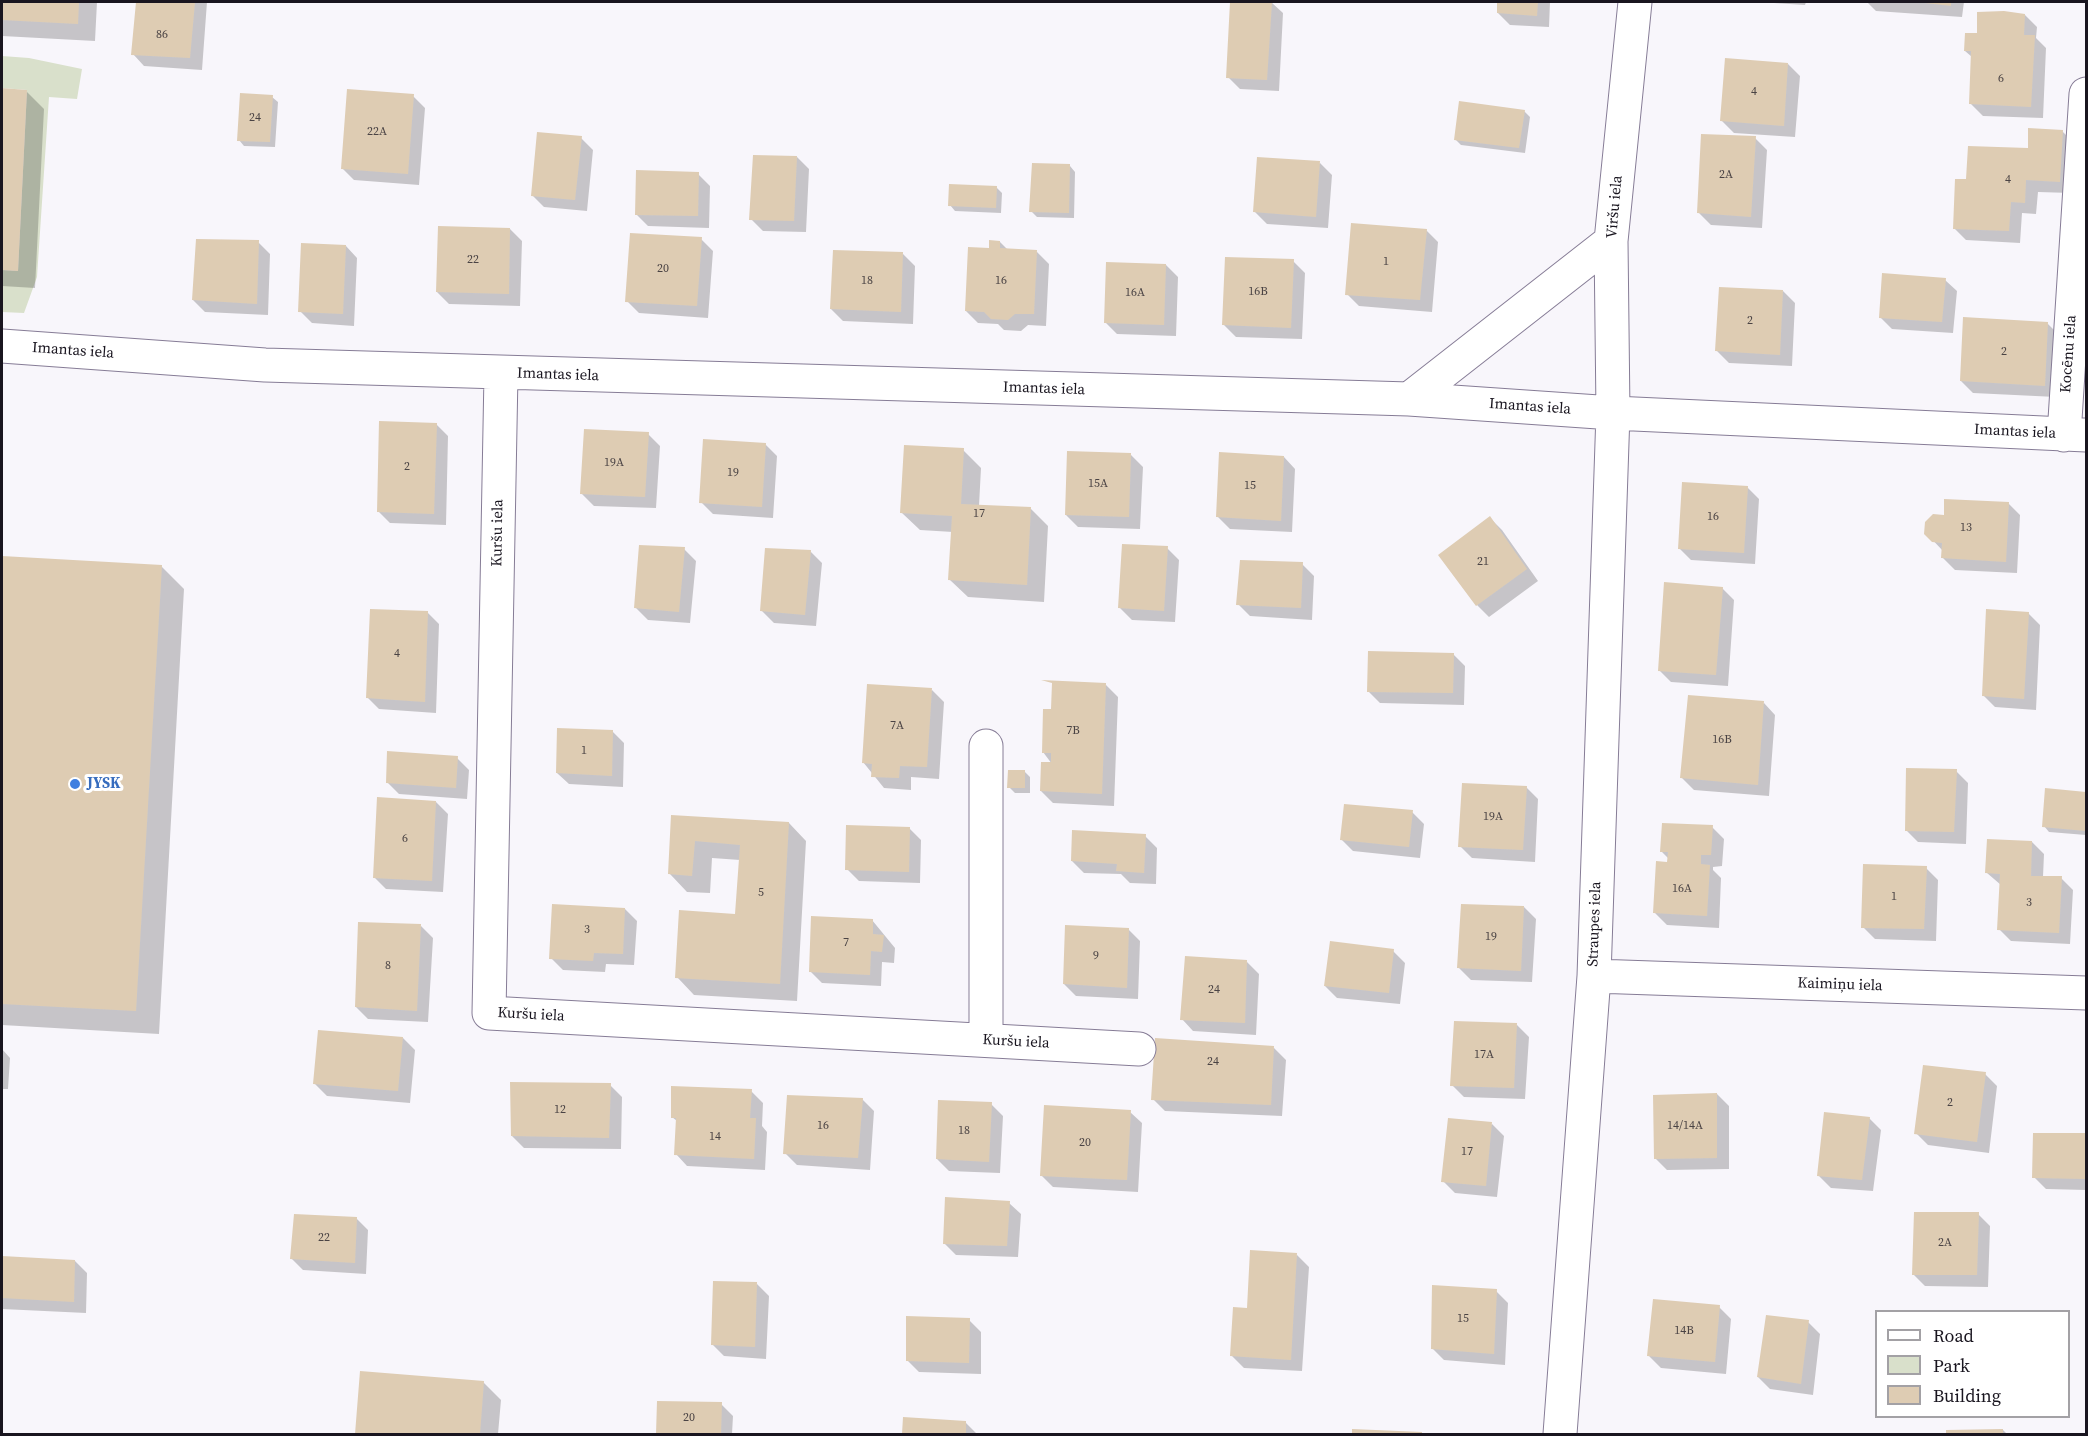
<!DOCTYPE html>
<meta charset="utf-8">
<style>
body{margin:0}
#map{position:relative;width:2088px;height:1436px;overflow:hidden;background:#f8f6fb;font-family:"Source Serif 4",serif}
canvas{display:block}
.frame{position:absolute;inset:0;border:3px solid #19151f;pointer-events:none}
.legend{position:absolute;left:1875px;top:1310px;width:195px;height:108px;box-sizing:border-box;background:#fff;border:2px solid #a3a1a5;margin:0;padding:8px 10px;list-style:none;font-size:18px;color:#19151f}
.legend li{display:flex;align-items:center;gap:12px;height:30px}
.legend b{width:30px;border:2px solid #a3a1a5}
</style>
<div id="map">
<canvas width="2088" height="1436"></canvas>
<div class="frame"></div>
<ul class="legend">
<li><b style="height:8px;background:#fff"></b>Road</li>
<li><b style="height:16px;background:#d9e0cb"></b>Park</li>
<li><b style="height:16px;background:#deccb3"></b>Building</li>
</ul>
</div>
<script>
const ctx = document.querySelector('canvas').getContext('2d');
ctx.lineJoin = 'round';
function fillPath(path, color) { ctx.fillStyle = color; ctx.fill(path, 'evenodd'); }
const poly = rows => new Path2D(rows.map(r => 'M' + r).join(''));
function strokePath(path, color, width, dash) { ctx.strokeStyle = color; ctx.lineWidth = width; ctx.lineCap = dash ? 'butt' : 'round'; ctx.setLineDash(dash || []); ctx.stroke(path); }
function write(font, color, halo, rows, align = 'center') {
  ctx.font = font + ' "Source Serif 4",serif'; ctx.lineWidth = 6; ctx.setLineDash([]); ctx.textBaseline = 'middle'; ctx.strokeStyle = halo; ctx.fillStyle = color; for (const [text, x, y, turn = 0] of rows) {
    ctx.save(); ctx.translate(x, y); ctx.rotate((+turn || 0) * Math.PI / 180); ctx.textAlign = isNaN(turn) ? turn : align; if (halo) ctx.strokeText(text, 0, 0); ctx.fillText(text, 0, 0); ctx.restore();
  }
}
fillPath(poly([
 [2,56,29,58,82,69,77,99,49,97,37,277,24,313,2,312,2,270,18,271,27,90,2,88]
]), '#d9e0cb');
fillPath(poly([
 [2,2,97,2,95,41,2,36],
 [138,2,207,2,202,70,144,66,133,54],
 [1231,2,1271,2,1283,13,1279,91,1240,89,1228,77],
 [1499,2,1550,2,1549,27,1510,25,1498,13],
 [1758,2,1806,2,1805,5],
 [1867,2,1964,2,1962,17,1876,11],
 [2025,15,2037,27,2036,38,2046,48,2043,118,1983,116,1971,104,1972,57,1965,51,1978,34],
 [1788,64,1800,76,1795,137,1734,133,1722,121],
 [2,90,26,91,44,109,35,288,2,286],
 [413,96,425,108,419,185,354,180,342,168],
 [272,97,278,102,275,147,244,146,239,140],
 [1524,111,1530,117,1525,153,1461,145,1455,139],
 [2062,131,2074,143,2071,193,2038,192,2036,214,2022,213,2020,243,1966,240,1954,228,1967,181],
 [581,138,593,150,587,211,544,207,532,195],
 [1755,138,1767,150,1762,228,1711,225,1699,213],
 [797,157,809,169,806,232,763,231,751,219],
 [1320,163,1332,175,1328,228,1267,224,1255,212],
 [1070,166,1075,172,1074,218,1037,217,1031,211],
 [698,174,710,186,709,228,648,226,636,214],
 [996,187,1002,193,1001,213,955,211,950,205],
 [510,229,522,241,520,306,449,304,437,292],
 [1426,230,1438,242,1432,312,1359,306,1347,294],
 [701,239,713,251,708,318,639,313,627,301],
 [258,242,270,254,268,315,205,312,193,300],
 [1000,242,1008,250,1037,252,1049,264,1046,326,1028,325,1021,331,1004,330,998,324,978,323,966,311,991,250],
 [346,246,357,258,354,326,312,323,300,311],
 [903,254,915,266,913,324,843,321,831,309],
 [1293,261,1305,273,1302,339,1236,337,1224,325],
 [1166,265,1178,277,1176,336,1117,334,1105,322],
 [1945,280,1957,291,1953,333,1892,329,1880,317],
 [1783,291,1795,303,1792,366,1729,363,1717,351],
 [2047,323,2059,335,2056,397,1973,393,1961,381],
 [436,424,448,436,446,525,390,523,378,511],
 [648,434,660,446,656,508,594,506,582,494],
 [765,444,777,456,773,518,713,514,701,502],
 [963,450,981,468,979,506,1031,509,1048,526,1044,602,968,597,950,580,953,532,920,530,902,513],
 [1131,455,1143,467,1140,529,1078,527,1066,515],
 [1284,457,1295,469,1292,532,1230,529,1218,517],
 [1747,487,1759,499,1755,564,1691,560,1679,548],
 [2008,503,2020,515,2017,573,1955,570,1943,558,1943,551,1926,533,1945,517],
 [1490,518,1502,530,1538,581,1489,617,1477,605],
 [1167,548,1179,560,1175,622,1132,620,1120,608],
 [684,549,696,561,690,623,648,620,636,608],
 [810,551,822,563,816,626,774,623,762,611],
 [2,557,161,566,184,589,159,1034,2,1025],
 [1302,564,1314,576,1312,620,1250,616,1238,604],
 [1722,588,1734,600,1728,686,1671,682,1659,670],
 [427,612,439,624,436,713,379,709,367,697],
 [2028,613,2040,625,2036,710,1995,707,1983,695],
 [1453,654,1465,666,1464,705,1380,703,1368,691],
 [1106,685,1118,697,1114,806,1053,803,1041,791,1052,764,1043,752,1052,710],
 [932,690,944,702,939,779,911,777,911,790,884,788,863,762],
 [1764,703,1775,715,1769,796,1694,790,1682,778],
 [612,731,624,743,623,787,569,784,557,773],
 [457,758,469,770,467,799,399,794,387,782],
 [1024,771,1030,777,1030,793,1015,793,1009,787],
 [1956,771,1968,783,1966,844,1918,842,1906,830],
 [1526,787,1538,799,1535,862,1472,858,1460,846],
 [2047,790,2086,794,2086,835,2049,832,2044,826],
 [436,802,448,814,443,892,386,889,374,877],
 [1412,812,1424,824,1420,858,1353,851,1341,839],
 [673,817,789,823,806,841,797,1001,694,995,677,977,736,916,740,860,712,858,710,893,687,892,670,874],
 [1712,827,1724,839,1722,866,1713,867,1713,870,1721,878,1719,928,1667,925,1655,913,1669,863,1669,859,1662,852],
 [909,828,921,840,920,883,859,881,847,869],
 [1145,836,1157,848,1156,884,1130,883,1121,874,1084,873,1072,861],
 [2032,842,2044,854,2043,877,2061,878,2073,890,2070,944,2011,941,1999,929,2001,885,1987,873],
 [1926,868,1938,880,1936,941,1875,939,1863,927],
 [1524,907,1536,919,1532,982,1471,980,1459,968],
 [625,909,637,921,634,965,606,964,605,972,563,970,551,958],
 [872,920,895,948,894,963,882,962,881,986,822,983,810,971],
 [421,926,433,938,428,1022,368,1019,356,1007],
 [1128,929,1140,941,1138,999,1076,996,1064,984],
 [1393,951,1405,963,1400,1004,1337,998,1325,986],
 [1247,962,1259,974,1256,1035,1193,1031,1182,1019],
 [1517,1025,1529,1037,1525,1099,1464,1097,1452,1085],
 [403,1038,415,1050,410,1103,327,1096,315,1084],
 [1274,1048,1286,1060,1282,1116,1165,1111,1153,1099],
 [2,1049,10,1058,8,1089,2,1089],
 [1985,1074,1997,1086,1989,1153,1928,1145,1916,1133],
 [610,1085,622,1097,621,1149,524,1148,512,1136],
 [751,1091,763,1103,762,1126,767,1132,765,1170,687,1166,676,1154,677,1121,672,1117],
 [1717,1094,1729,1106,1729,1169,1667,1170,1655,1158],
 [862,1099,874,1111,870,1170,797,1165,785,1153],
 [991,1104,1003,1116,1000,1173,949,1171,937,1159],
 [1130,1112,1142,1123,1138,1192,1053,1187,1041,1175],
 [1869,1118,1881,1130,1873,1191,1831,1188,1819,1176],
 [1492,1124,1504,1136,1497,1197,1455,1193,1443,1181],
 [2086,1134,2086,1190,2046,1189,2034,1177,2034,1135],
 [1009,1203,1021,1214,1018,1257,956,1255,944,1243],
 [1978,1214,1990,1226,1988,1287,1925,1286,1913,1274],
 [356,1218,368,1230,366,1274,303,1270,291,1258],
 [1297,1255,1309,1267,1302,1371,1244,1368,1232,1356,1249,1309],
 [2,1258,75,1261,87,1273,86,1313,2,1309],
 [757,1284,769,1296,766,1359,724,1356,712,1344],
 [1496,1291,1508,1303,1505,1365,1444,1360,1432,1348],
 [1719,1307,1731,1319,1726,1374,1661,1368,1649,1356],
 [969,1320,981,1332,981,1374,919,1372,907,1360],
 [1808,1322,1820,1334,1813,1395,1770,1389,1758,1377],
 [361,1373,483,1382,501,1400,498,1434,357,1434],
 [658,1402,721,1404,733,1416,732,1434,657,1434],
 [904,1419,966,1423,977,1434,904,1434],
 [2003,1430,2007,1434,1947,1434,1947,1431],
 [1353,1431,1422,1434,1423,1434,1353,1434]
]), '#0003');
fillPath(poly([
 [2,2,79,2,78,24,2,20],
 [136,2,195,2,190,58,131,55],
 [1230,2,1272,2,1267,80,1226,78],
 [1497,2,1538,2,1537,16,1497,13],
 [1917,2,1951,2,1951,6],
 [2004,11,2025,14,2024,35,2035,35,2031,107,1969,104,1971,51,1964,51,1965,33,1977,33,1977,12],
 [1725,58,1788,63,1784,126,1720,121],
 [2,88,27,90,18,271,2,270],
 [347,89,414,94,408,174,341,169],
 [240,93,273,95,270,142,237,141],
 [1459,101,1525,110,1519,148,1454,140],
 [2028,128,2063,130,2060,182,2026,180,2025,203,2011,202,2009,231,1953,229,1955,179,1966,179,1968,146,2028,148],
 [537,132,582,136,575,200,531,196],
 [1701,134,1756,136,1751,217,1697,213],
 [753,155,797,156,794,221,749,220],
 [1257,157,1320,161,1316,217,1253,212],
 [1032,163,1070,164,1069,213,1029,212],
 [636,170,699,172,698,216,635,215],
 [949,184,997,186,996,208,948,206],
 [1351,223,1427,229,1420,300,1345,295],
 [438,226,510,228,509,294,436,292],
 [630,233,702,237,697,306,625,302],
 [196,239,259,240,257,304,192,300],
 [989,240,1000,241,1000,248,1037,250,1034,314,1015,314,1008,320,991,319,984,312,965,311,968,247,989,248],
 [301,243,346,245,343,314,298,312],
 [833,250,903,252,901,312,830,309],
 [1225,257,1294,259,1291,328,1222,325],
 [1106,262,1166,264,1164,325,1104,323],
 [1882,273,1946,278,1942,322,1879,318],
 [1719,287,1783,290,1780,355,1715,351],
 [1963,317,2048,322,2045,386,1960,381],
 [379,421,437,423,434,514,377,512],
 [584,429,649,432,645,497,580,494],
 [703,439,766,443,762,507,699,503],
 [904,445,964,448,961,504,1031,507,1027,585,948,580,952,516,900,513],
 [1067,451,1131,453,1129,517,1065,515],
 [1219,452,1284,456,1281,521,1216,517],
 [1682,482,1748,486,1744,553,1678,549],
 [1944,499,2009,502,2006,562,1941,558,1942,543,1932,542,1924,534,1925,522,1933,514,1944,515],
 [1490,516,1527,569,1476,606,1438,555],
 [1122,544,1168,546,1164,611,1118,608],
 [639,545,685,547,679,612,634,608],
 [765,548,811,550,805,615,760,611],
 [2,556,162,565,136,1011,2,1004],
 [1240,560,1303,562,1301,608,1236,605],
 [1664,582,1723,587,1716,675,1658,671],
 [370,609,428,611,425,702,366,698],
 [1986,609,2029,612,2024,699,1982,696],
 [1368,651,1454,653,1453,693,1367,692],
 [1041,680,1106,683,1102,794,1040,791,1041,762,1051,762,1051,753,1042,753,1043,709,1051,709,1052,683],
 [867,684,932,688,927,767,900,766,899,778,871,777,872,764,862,763],
 [1688,695,1764,701,1758,785,1680,778],
 [557,728,613,730,612,776,556,773],
 [387,751,458,756,456,788,386,783],
 [1906,768,1957,769,1954,832,1905,831],
 [1008,770,1025,770,1025,788,1007,788],
 [1462,783,1527,786,1523,850,1458,847],
 [2045,788,2086,792,2086,831,2042,827],
 [377,797,436,801,432,881,373,878],
 [1344,804,1413,810,1409,847,1340,840],
 [671,815,789,822,780,984,675,978,679,910,735,914,740,845,695,841,692,876,668,874],
 [1662,823,1713,825,1711,855,1701,855,1701,864,1710,865,1707,916,1653,913,1656,861,1667,862,1668,852,1660,852],
 [846,825,910,827,909,872,845,870],
 [1072,830,1146,834,1144,873,1116,871,1117,864,1071,861],
 [1987,839,2032,841,2031,876,2062,876,2059,933,1997,930,2000,874,1985,873],
 [1863,864,1927,866,1924,929,1861,928],
 [552,904,625,908,623,954,594,953,593,961,549,959],
 [1461,904,1524,906,1521,971,1457,968],
 [811,916,873,919,873,934,884,935,882,952,871,951,870,975,809,972],
 [358,922,421,924,417,1011,355,1007],
 [1065,925,1129,928,1127,988,1063,984],
 [1330,941,1394,949,1389,993,1324,986],
 [1185,956,1247,960,1245,1023,1180,1020],
 [1454,1021,1517,1023,1514,1088,1450,1086],
 [318,1030,403,1037,398,1091,313,1084],
 [1155,1038,1274,1046,1271,1105,1151,1100],
 [1923,1065,1986,1072,1977,1142,1914,1134],
 [510,1082,611,1083,609,1138,511,1136],
 [671,1086,752,1089,750,1118,756,1118,754,1159,674,1155,676,1118,671,1118],
 [1717,1093,1717,1158,1654,1159,1653,1095],
 [787,1095,863,1098,858,1158,783,1154],
 [938,1100,992,1102,989,1162,936,1159],
 [1044,1105,1131,1110,1127,1180,1040,1176],
 [1824,1112,1870,1117,1862,1180,1817,1176],
 [1448,1118,1492,1122,1486,1186,1441,1182],
 [2033,1133,2086,1133,2086,1179,2032,1178],
 [945,1197,1010,1201,1007,1246,943,1244],
 [1914,1212,1979,1212,1977,1275,1912,1275],
 [294,1214,357,1217,355,1263,290,1259],
 [1250,1250,1297,1253,1291,1360,1230,1356,1233,1307,1247,1308],
 [2,1256,75,1260,74,1302,2,1298],
 [713,1281,757,1282,755,1347,711,1345],
 [1432,1285,1497,1289,1494,1354,1431,1349],
 [1653,1299,1720,1305,1715,1362,1647,1356],
 [1766,1315,1809,1320,1801,1384,1757,1377],
 [906,1316,970,1318,969,1363,906,1361],
 [360,1371,484,1381,480,1434,355,1434],
 [657,1401,722,1402,721,1434,656,1434],
 [903,1417,966,1421,966,1434,902,1434],
 [1352,1429,1422,1432,1422,1434,1352,1434],
 [2003,1429,2003,1434,1946,1434,1946,1430]
]), '#deccb3');
const minor = poly([
 [2,346,265,365,1409,399,1613,413,2086,435],
 [501,374,489,1013,1139,1049],
 [1409,399,1611,241],
 [2064,435,2086,94],
 [986,746,986,1040],
 [1594,976,2086,993],
 [1560,1434,1594,976,1613,413,1611,241,1635,2]
]);
strokePath(minor, '#867c96', 35);
strokePath(minor, '#fff', 33);
for (const [x, y, r, color] of [
 [75,784,6,"#3f7fe0"]
]) { const dot = new Path2D(); dot.arc(x, y, r, 0, 2 * Math.PI); ctx.fillStyle = color; ctx.fill(dot); strokePath(dot, '#fff', 2); }
write('12px', '#4a4344', null, [
 ["86",162,35],
 ["6",2001,79],
 ["4",1754,92],
 ["24",255,118],
 ["22A",377,132],
 ["2A",1726,175],
 ["4",2008,180],
 ["22",473,260],
 ["1",1386,262],
 ["20",663,269],
 ["18",867,281],
 ["16",1001,281],
 ["16B",1258,292],
 ["16A",1135,293],
 ["2",1750,321],
 ["2",2004,352],
 ["19A",614,463],
 ["2",407,467],
 ["19",733,473],
 ["15A",1098,484],
 ["15",1250,486],
 ["17",979,514],
 ["16",1713,517],
 ["13",1966,528],
 ["21",1483,562],
 ["4",397,654],
 ["7A",897,726],
 ["7B",1073,731],
 ["16B",1722,740],
 ["1",584,751],
 ["19A",1493,817],
 ["6",405,839],
 ["16A",1682,889],
 ["5",761,893],
 ["1",1894,897],
 ["3",2029,903],
 ["3",587,930],
 ["19",1491,937],
 ["7",846,943],
 ["9",1096,956],
 ["8",388,966],
 ["24",1214,990],
 ["17A",1484,1055],
 ["24",1213,1062],
 ["2",1950,1103],
 ["12",560,1110],
 ["16",823,1126],
 ["14/14A",1685,1126],
 ["18",964,1131],
 ["14",715,1137],
 ["20",1085,1143],
 ["17",1467,1152],
 ["22",324,1238],
 ["2A",1945,1243],
 ["15",1463,1319],
 ["14B",1684,1331],
 ["20",689,1418]
]);
write('15px', '#19151f', '#fff', [
 ["Viršu iela",1615,207,-85],
 ["Imantas iela",73,351,4],
 ["Kocēnu iela",2069,354,-86],
 ["Imantas iela",558,375,2],
 ["Imantas iela",1044,389,2],
 ["Imantas iela",1530,407,4],
 ["Imantas iela",2015,432,3],
 ["Kuršu iela",498,533,-89],
 ["Straupes iela",1595,924,-88],
 ["Kaimiņu iela",1840,985,2],
 ["Kuršu iela",531,1015,3],
 ["Kuršu iela",1016,1042,3]
]);
write('bold 15px', '#366cbe', '#fff', [
 ["JYSK",87,784]
], 'left');
</script>
